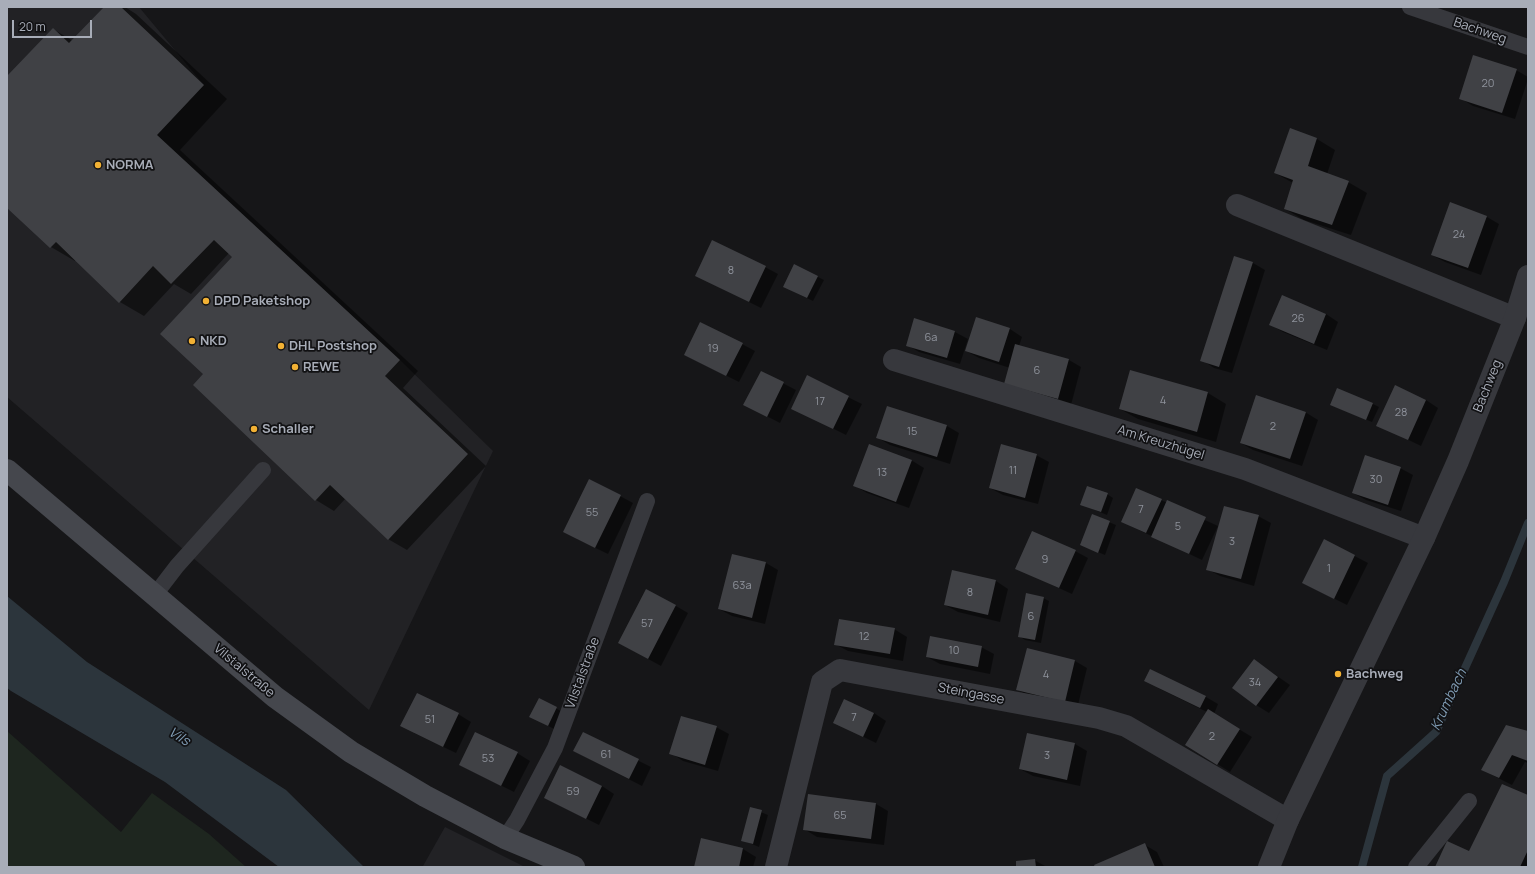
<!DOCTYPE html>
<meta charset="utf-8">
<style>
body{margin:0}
#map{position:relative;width:1535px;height:874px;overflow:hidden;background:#161618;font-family:Manrope,sans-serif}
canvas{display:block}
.frame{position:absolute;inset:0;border:8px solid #a8adb8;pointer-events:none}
.scale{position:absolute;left:12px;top:20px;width:80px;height:18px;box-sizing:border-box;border:2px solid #a8adb8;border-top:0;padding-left:5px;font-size:12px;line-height:14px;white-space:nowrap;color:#a8adb8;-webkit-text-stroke:3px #111113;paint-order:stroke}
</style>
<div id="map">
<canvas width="1535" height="874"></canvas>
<div class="frame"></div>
<div class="scale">20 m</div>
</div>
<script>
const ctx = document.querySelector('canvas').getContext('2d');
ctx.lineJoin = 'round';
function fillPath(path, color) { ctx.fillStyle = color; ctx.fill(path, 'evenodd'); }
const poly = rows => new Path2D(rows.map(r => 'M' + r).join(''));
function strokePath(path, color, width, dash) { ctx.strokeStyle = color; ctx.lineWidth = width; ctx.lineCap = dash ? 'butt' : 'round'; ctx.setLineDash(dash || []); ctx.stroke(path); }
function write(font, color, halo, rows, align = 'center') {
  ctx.font = font + ' Manrope,sans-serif'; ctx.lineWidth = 3.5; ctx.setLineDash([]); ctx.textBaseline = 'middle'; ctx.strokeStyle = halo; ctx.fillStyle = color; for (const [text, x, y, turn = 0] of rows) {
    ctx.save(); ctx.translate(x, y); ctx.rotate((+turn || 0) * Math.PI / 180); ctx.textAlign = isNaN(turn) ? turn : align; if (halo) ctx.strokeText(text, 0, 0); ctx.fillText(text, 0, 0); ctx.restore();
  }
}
fillPath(poly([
 [7,7,139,7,204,85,157,135,400,360,493,451,369,710,7,397],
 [445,827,525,867,424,867,423,866]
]), '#222225');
fillPath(poly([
 [7,731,121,832,152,793,209,834,246,867,7,867]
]), '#1e261f');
fillPath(poly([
 [7,596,87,662,286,790,364,867,279,867,165,782,11,691,7,688]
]), '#2c353c');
fillPath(poly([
 [105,7,125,7,136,14,227,99,180,150,418,371,403,388,486,466,407,550,388,539,345,499,334,511,316,500,204,374,233,257,229,253,191,294,174,284,144,316,120,302,76,260,75,261,51,247,7,206,7,78,53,29,73,41],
 [1516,70,1528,77,1528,79,1515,119,1473,106,1460,98],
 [1317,139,1335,150,1327,174,1348,182,1367,193,1351,235,1304,220,1285,209,1293,183,1275,173],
 [1487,217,1499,224,1481,275,1445,262,1432,255],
 [1235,257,1253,263,1265,270,1232,373,1214,368,1202,360],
 [765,267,778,274,761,308,697,276],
 [818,277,824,280,813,301,790,290],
 [1326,314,1338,322,1327,350,1283,332,1271,325],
 [977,318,1010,329,1022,337,1019,346,1069,360,1081,367,1071,405,1018,391,1010,368,979,358,966,351],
 [914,320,955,332,968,339,960,364,919,352,907,345],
 [742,344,755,351,739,382,685,355],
 [1131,371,1208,393,1226,404,1216,442,1138,419,1120,409],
 [761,372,796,390,780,423,745,405],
 [807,377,862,404,846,435,792,408],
 [1426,400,1438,408,1421,446,1378,425],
 [1373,404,1379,407,1372,422,1331,405],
 [1305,412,1318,420,1302,466,1253,450,1241,443],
 [947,426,959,433,950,464,890,445,878,438],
 [1036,455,1049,462,1038,504,1003,495,990,488],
 [911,460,924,468,909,508,867,493,855,486],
 [1400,468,1413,475,1401,511,1366,500,1353,493],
 [1107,494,1113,498,1107,515,1081,504],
 [620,496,633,503,608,554,577,539],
 [1161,500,1218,526,1202,560,1122,522],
 [1092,515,1116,525,1105,555,1081,545],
 [1258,516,1271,523,1254,586,1220,576,1207,569],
 [1324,540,1368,563,1347,605,1303,583],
 [1075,551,1088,558,1072,594,1017,569],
 [766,563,778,570,765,624,732,616,719,609],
 [953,571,996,581,1008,589,1000,622,958,612,945,605],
 [1043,598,1049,601,1041,643,1025,640,1019,636],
 [676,606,688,613,661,666,619,643],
 [894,629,907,637,903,661,848,651,835,644],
 [981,647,994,654,990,674,940,664,927,657],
 [1254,660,1290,685,1269,713,1256,705],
 [1075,661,1087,668,1077,709,1030,697,1018,690],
 [1158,688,1206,697,1218,704,1214,714,1252,737,1230,772,1187,745,1207,712],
 [539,700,563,712,554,729,537,720],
 [874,713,886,721,876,743,835,723],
 [458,714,471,722,456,753,414,733],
 [716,727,729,734,718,771,683,761,671,753],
 [1528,732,1528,763,1525,762,1512,785,1482,770],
 [583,733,651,767,642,786,574,751],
 [1075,744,1087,751,1080,786,1033,776,1020,769],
 [517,753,530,761,514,792,460,765],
 [602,786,614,794,599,825,545,798],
 [1528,796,1528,867,1436,867,1469,853],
 [876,804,888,811,884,845,817,837,804,829],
 [751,808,768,815,759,847,742,840],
 [702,839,743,849,756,857,753,867,695,867],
 [1145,845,1157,852,1164,867,1096,867],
 [1034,860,1047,867,1017,867]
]), '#0007');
strokePath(poly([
 [1362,867,1387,776,1436,732,1504,582,1528,523]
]), '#2c353c', 8);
fillPath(poly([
 [104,7,121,7,204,85,157,135,400,360,385,376,468,454,388,540,330,485,315,501,193,385,203,374,160,334,232,257,214,240,171,284,153,266,119,303,56,242,50,248,7,208,7,76,53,28,69,43],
 [1473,55,1517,69,1502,113,1459,99],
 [1290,128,1317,138,1308,166,1349,181,1332,225,1284,209,1293,180,1274,173],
 [1450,202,1487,216,1468,268,1431,255],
 [712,240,766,266,749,302,695,276],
 [1234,256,1253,262,1219,367,1200,361],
 [794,264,818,276,807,298,783,287],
 [1282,295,1326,314,1314,344,1269,325],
 [976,317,1010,328,999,362,965,351],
 [914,318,955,331,947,358,906,346],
 [700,322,743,343,726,376,684,355],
 [1015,344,1069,359,1058,399,1004,384],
 [1130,370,1208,392,1197,432,1119,409],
 [761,371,784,382,767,417,743,405],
 [807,375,849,396,833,429,791,409],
 [1395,385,1426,400,1408,440,1376,426],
 [1337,388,1373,403,1366,420,1330,405],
 [1256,395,1306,412,1290,459,1240,443],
 [887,406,947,425,937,457,876,438],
 [869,444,912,460,896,502,853,486],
 [1001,444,1037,454,1025,498,989,488],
 [1365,455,1401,467,1388,505,1352,493],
 [589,479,621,495,595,548,563,532],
 [1087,486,1108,493,1101,512,1080,505],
 [1136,488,1162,499,1146,533,1121,522],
 [1167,500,1206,517,1189,554,1151,537],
 [1224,506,1259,515,1241,579,1206,570],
 [1092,514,1110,521,1098,553,1080,545],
 [1032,531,1076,550,1059,588,1015,569],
 [1324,539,1355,555,1334,599,1302,583],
 [732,554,766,562,752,618,718,609],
 [952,570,996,580,988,615,944,605],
 [646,589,676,605,648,659,618,643],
 [1026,593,1044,597,1035,640,1018,637],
 [839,619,895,628,890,654,834,645],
 [930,636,982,646,978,667,926,657],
 [1027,648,1075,660,1065,702,1016,690],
 [1254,659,1278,677,1256,706,1232,688],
 [1150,669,1206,696,1200,708,1144,681],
 [417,693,459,713,443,747,400,726],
 [539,698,557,707,548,726,529,717],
 [844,699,874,713,863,737,833,723],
 [1208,709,1240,729,1217,765,1185,745],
 [681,716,717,726,705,765,669,754],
 [1506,725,1528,731,1528,761,1512,755,1499,778,1481,770],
 [475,732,518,752,501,786,459,765],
 [583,732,639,759,629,779,573,751],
 [1027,733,1075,743,1067,780,1019,769],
 [560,765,602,786,586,819,544,798],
 [1502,784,1528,795,1528,850,1520,867,1435,867,1447,841,1469,851],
 [808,794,876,803,871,839,803,830],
 [750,807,762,810,753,844,741,841],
 [701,838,743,848,739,867,694,867],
 [1145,843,1155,867,1095,867,1094,865],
 [1035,859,1036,867,1016,867,1016,861]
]), '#404145');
strokePath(poly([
 [1410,7,1528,47],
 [154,596,177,566,263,470],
 [505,838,517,820,555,748,647,501],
 [1416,867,1469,801]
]), '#37383d', 16);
strokePath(poly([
 [1237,205,1515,318],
 [894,360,1245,469,1424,538],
 [776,867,822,682,840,670,1099,718,1126,726,1288,820]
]), '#37383d', 22);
strokePath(poly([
 [1269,867,1288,820,1424,538,1458,461,1515,318,1528,276]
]), '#37383d', 22);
strokePath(poly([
 [7,470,275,697,351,752,425,796,505,838,574,867]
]), '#45474d', 22);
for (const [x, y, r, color] of [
 [98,165,4,"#f2b134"],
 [206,301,4,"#f2b134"],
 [192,341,4,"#f2b134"],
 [281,346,4,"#f2b134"],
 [295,367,4,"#f2b134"],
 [254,429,4,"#f2b134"],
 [1338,674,4,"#f2b134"]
]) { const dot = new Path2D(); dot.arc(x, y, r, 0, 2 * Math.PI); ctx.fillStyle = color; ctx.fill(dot); strokePath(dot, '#111113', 1.5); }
write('11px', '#8e929b', null, [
 ["20",1488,84],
 ["24",1459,235],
 ["8",731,271],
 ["26",1298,319],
 ["6a",931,338],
 ["19",713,349],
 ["6",1037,371],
 ["4",1163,401],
 ["17",820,402],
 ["28",1401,413],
 ["2",1273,427],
 ["15",912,432],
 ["11",1013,471],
 ["13",882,473],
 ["30",1376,480],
 ["7",1141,510],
 ["55",592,513],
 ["5",1178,527],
 ["3",1232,542],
 ["9",1045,560],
 ["1",1329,569],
 ["63a",742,586],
 ["8",970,593],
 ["6",1031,617],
 ["57",647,624],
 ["12",864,637],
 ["10",954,651],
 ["4",1046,675],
 ["34",1255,683],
 ["7",854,718],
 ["51",430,720],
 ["2",1212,737],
 ["61",606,755],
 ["3",1047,756],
 ["53",488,759],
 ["59",573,792],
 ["65",840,816]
]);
write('13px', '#a8adb8', '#111113', [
 ["Bachweg",1480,31,19],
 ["Bachweg",1488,386,-68],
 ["Am Kreuzhügel",1161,443,17],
 ["Vilstalstraße",244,671,40],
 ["Vilstalstraße",583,673,-70],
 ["Steingasse",971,694,11]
]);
write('bold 13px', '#a8adb8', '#111113', [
 ["NORMA",106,165],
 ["DPD Paketshop",214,301],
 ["NKD",200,341],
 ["DHL Postshop",289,346],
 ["REWE",303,367],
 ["Schaller",262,429],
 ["Bachweg",1346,674]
], 'left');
write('italic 14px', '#7f9bb3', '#111113', [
 ["Krumbach",1449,700,-65],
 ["Vils",179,737,32]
]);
</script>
